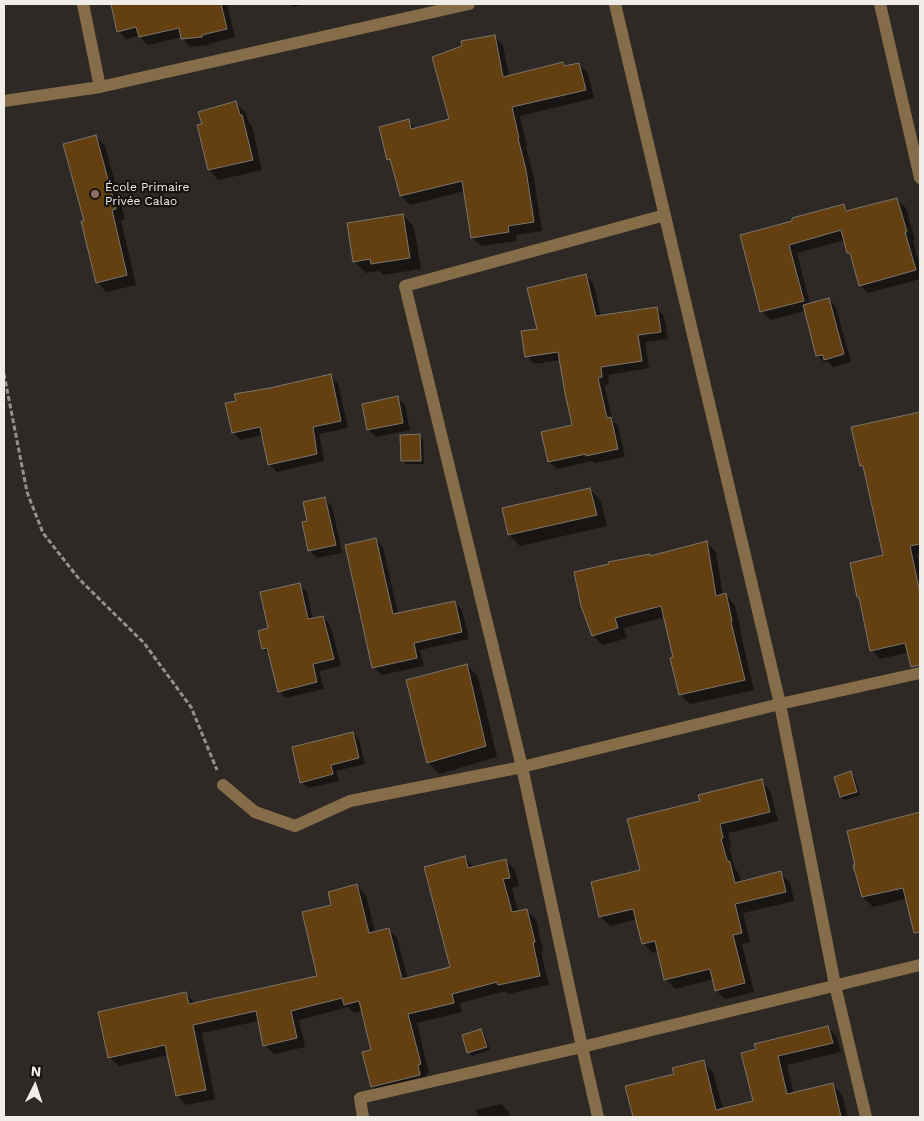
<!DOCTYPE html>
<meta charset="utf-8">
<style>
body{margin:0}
#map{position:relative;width:924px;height:1121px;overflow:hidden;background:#2e2924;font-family:"Work Sans",sans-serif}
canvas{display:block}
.frame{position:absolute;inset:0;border:5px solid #f0ede9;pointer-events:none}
.north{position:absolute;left:10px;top:1061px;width:50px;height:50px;-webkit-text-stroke:4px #151210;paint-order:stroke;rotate:4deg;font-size:14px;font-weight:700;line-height:20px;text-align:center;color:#f0ede9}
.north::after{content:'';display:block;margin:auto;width:18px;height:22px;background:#f0ede9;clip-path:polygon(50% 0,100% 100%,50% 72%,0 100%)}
</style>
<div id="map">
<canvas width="924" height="1121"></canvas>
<div class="frame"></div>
<div class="north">N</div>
</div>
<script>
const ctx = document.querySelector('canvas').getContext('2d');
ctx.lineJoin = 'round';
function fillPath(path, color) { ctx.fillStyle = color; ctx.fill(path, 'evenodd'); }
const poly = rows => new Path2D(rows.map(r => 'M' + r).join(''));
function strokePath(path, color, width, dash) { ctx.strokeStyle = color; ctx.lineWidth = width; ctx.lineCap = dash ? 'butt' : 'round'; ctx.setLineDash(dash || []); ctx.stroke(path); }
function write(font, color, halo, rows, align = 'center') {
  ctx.font = font + ' "Work Sans",sans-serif'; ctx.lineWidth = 4.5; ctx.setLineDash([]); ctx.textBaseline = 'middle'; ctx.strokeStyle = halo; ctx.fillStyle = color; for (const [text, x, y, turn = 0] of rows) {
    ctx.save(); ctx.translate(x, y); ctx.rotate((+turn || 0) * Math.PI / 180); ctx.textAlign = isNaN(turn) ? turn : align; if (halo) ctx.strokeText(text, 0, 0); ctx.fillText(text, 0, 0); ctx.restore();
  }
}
fillPath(poly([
 [112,4,227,4,235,37,209,44,209,45,190,47,182,37,148,45,139,36,126,39,118,31],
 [290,4,307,4,293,7],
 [494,36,503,45,509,76,563,63,567,67,579,64,588,73,594,98,520,116,527,146,526,147,534,179,542,231,516,235,517,241,481,246,472,238,465,191,410,205,401,196,393,163,389,159,408,120,416,129,451,119],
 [236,103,246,113,249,123,252,126,262,170,219,180,209,170,203,125],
 [95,136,105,146,125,219,121,220,136,285,107,292,97,282,85,222],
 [897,199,906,208,915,240,913,241,920,268,920,279,868,293,860,285,852,256,849,253,845,240,797,253,810,304,829,299,836,307,851,362,833,367,828,362,825,363,818,356,805,311,770,320,762,311,794,222,844,205,850,212],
 [403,215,414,227,421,269,383,275,379,271,366,273,354,261],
 [586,276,593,283,601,316,656,308,664,316,668,339,645,342,649,368,608,375,609,384,604,385,613,421,618,426,625,457,595,463,593,461,557,469,549,462,573,426,561,360,534,364,527,356,539,330],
 [331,376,338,383,348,428,319,434,324,461,277,472,269,464,263,435,240,440,233,432,237,402],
 [397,398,405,405,410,430,376,437,369,430],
 [920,413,920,554,917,554,920,568,920,656,916,657,910,652,880,659,872,650,860,598,858,596,884,556,865,470,861,466,852,428],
 [420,435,423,439,424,464,406,464,403,461],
 [590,489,601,501,607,526,520,546,509,535],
 [324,499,332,506,342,553,317,558,310,550,309,522],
 [376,540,383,547,398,614,454,602,462,610,469,639,420,650,424,666,381,675,374,667],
 [706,542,716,552,723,595,726,595,735,605,741,631,740,631,754,690,690,704,680,694,674,658,665,617,624,628,627,638,603,645,593,636,649,555,651,557],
 [299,585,307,592,313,620,323,617,330,625,341,666,319,671,324,689,286,698,279,691,270,656,263,649,259,632,270,629],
 [467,665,478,677,497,757,439,774,428,762],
 [353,733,359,740,365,764,336,771,339,781,308,788,301,782],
 [851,773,854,776,860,795,845,800,841,797,835,777],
 [761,781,770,790,778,821,728,833,731,847,729,848,735,869,738,872,741,882,780,873,790,882,794,901,743,913,750,942,742,944,754,992,725,999,716,990,714,979,675,989,666,979,659,951,652,953,643,943,637,919,610,926,601,917,701,802],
 [920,814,920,903,916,904,909,898,873,907,863,897,848,832],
 [465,858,474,867,505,860,515,870,519,886,512,888,518,912,526,910,536,919,543,951,541,952,549,985,508,994,506,991,460,1003,462,1012,417,1023,429,1073,426,1074,429,1084,381,1095,372,1086,372,1051,363,1011,354,1013,348,1007,299,1020,305,1047,274,1054,265,1045,259,1021,202,1033,215,1099,186,1105,177,1095,169,1055,119,1066,109,1057,186,994,195,1003,319,977,333,905,357,886,366,895,375,932,388,929,397,938,408,979,452,968],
 [828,1027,837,1037,841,1052,787,1065,794,1094,833,1085,842,1094,847,1115,850,1117,634,1117,627,1087,675,1075,704,1063,713,1072,723,1109,754,1102,742,1053],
 [481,1031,484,1034,490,1050,472,1056,468,1052],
 [501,1104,509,1112,510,1116,512,1116,514,1117,478,1117,476,1110]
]), '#0007');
const building = poly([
 [111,4,221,4,227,29,202,35,202,37,181,39,179,28,139,37,136,27,117,32,111,4],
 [495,35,503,77,563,62,564,66,579,63,586,90,512,107,519,138,518,138,526,170,534,222,508,226,509,232,471,238,462,181,400,196,390,159,387,160,379,127,409,119,411,129,449,119,432,57,462,46,461,41,495,35],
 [236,101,240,115,242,115,253,160,208,170,197,125,202,124,198,112,236,101],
 [96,135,116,209,112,210,127,275,96,283,81,221,84,221,63,144,96,135],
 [897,198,907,232,905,232,916,270,859,286,850,253,847,253,841,230,789,245,804,301,760,312,740,235,792,221,792,218,844,204,846,211,897,198],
 [403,214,410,258,371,264,370,259,353,262,347,223,403,214],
 [586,274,596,316,657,307,661,332,638,335,642,361,601,367,602,377,598,378,607,418,611,417,618,449,586,456,586,454,548,462,541,432,572,425,565,393,558,352,525,357,521,331,537,329,527,288,586,274],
 [829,298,844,354,824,360,823,355,816,356,803,305,829,298],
 [331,374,341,421,313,427,317,454,268,465,260,427,232,433,225,403,236,401,234,394,270,388,331,374],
 [398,396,403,423,367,430,362,404,398,396],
 [920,412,920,544,910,546,920,593,920,665,911,667,905,643,870,651,859,597,857,597,850,563,883,555,863,466,860,466,851,427,920,412],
 [420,434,421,461,401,461,400,435,420,434],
 [590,488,597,515,508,535,502,508,590,488],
 [325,497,336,545,308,551,302,522,307,521,303,502,325,497],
 [376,538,393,614,455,601,462,632,414,643,417,658,372,668,345,545,376,538],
 [707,541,716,596,726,593,732,621,731,622,745,680,679,695,670,658,673,657,661,606,615,618,618,628,592,636,581,606,574,572,609,564,608,562,650,554,650,556,707,541],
 [300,583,308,619,323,616,334,659,313,664,317,682,278,692,267,648,262,649,258,631,268,628,260,592,300,583],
 [467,664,486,746,427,763,406,680,467,664],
 [353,732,359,758,331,765,333,774,300,783,292,747,353,732],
 [851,771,857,792,840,797,834,777,851,771],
 [762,779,770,812,720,824,723,838,721,839,727,860,730,862,735,883,781,871,786,892,735,904,742,933,733,935,745,983,715,991,710,969,664,980,655,941,642,944,633,909,599,917,591,882,640,870,627,819,700,801,698,795,762,779],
 [920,812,920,932,914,933,903,888,862,897,853,865,855,865,847,831,920,812],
 [465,856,468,868,506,859,510,878,503,879,512,912,527,909,535,942,533,943,540,976,498,985,497,982,452,994,454,1003,408,1014,421,1064,418,1065,420,1075,371,1087,362,1052,371,1050,359,1001,344,1005,342,998,291,1011,297,1038,263,1046,256,1011,193,1025,206,1090,176,1096,165,1045,108,1058,98,1012,186,992,189,1004,317,976,302,912,331,905,328,892,357,884,369,933,389,928,402,979,450,967,424,867,465,856],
 [828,1026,833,1043,778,1056,787,1094,833,1083,841,1117,633,1117,625,1086,674,1074,672,1068,704,1060,716,1110,753,1101,741,1053,756,1049,754,1044,828,1026],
 [481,1029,487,1047,467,1053,462,1035,481,1029]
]);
fillPath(building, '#644011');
strokePath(building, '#7b756f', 1);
strokePath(poly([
 [4,374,27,492,43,533,79,579,144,643,191,707,217,770]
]), '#94908c', 3, [5, 2.5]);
strokePath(poly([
 [83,4,100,87],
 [615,4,780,704,835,985,866,1117],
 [880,4,920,178],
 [4,101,100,87,469,4],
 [223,785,255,812,295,826,350,801,522,767,780,704,920,673],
 [363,1117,360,1098,582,1047,920,965],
 [598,1117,582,1047,522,767,405,286,665,215]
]), '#856d4a', 12);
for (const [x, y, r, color] of [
 [95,194,5,"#8d6e63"]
]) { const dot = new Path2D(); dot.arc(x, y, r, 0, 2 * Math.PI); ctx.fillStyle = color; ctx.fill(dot); strokePath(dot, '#151210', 2); }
write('12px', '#f0ede9', '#151210', [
 ["École Primaire",105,187],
 ["Privée Calao",105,201]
], 'left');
</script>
